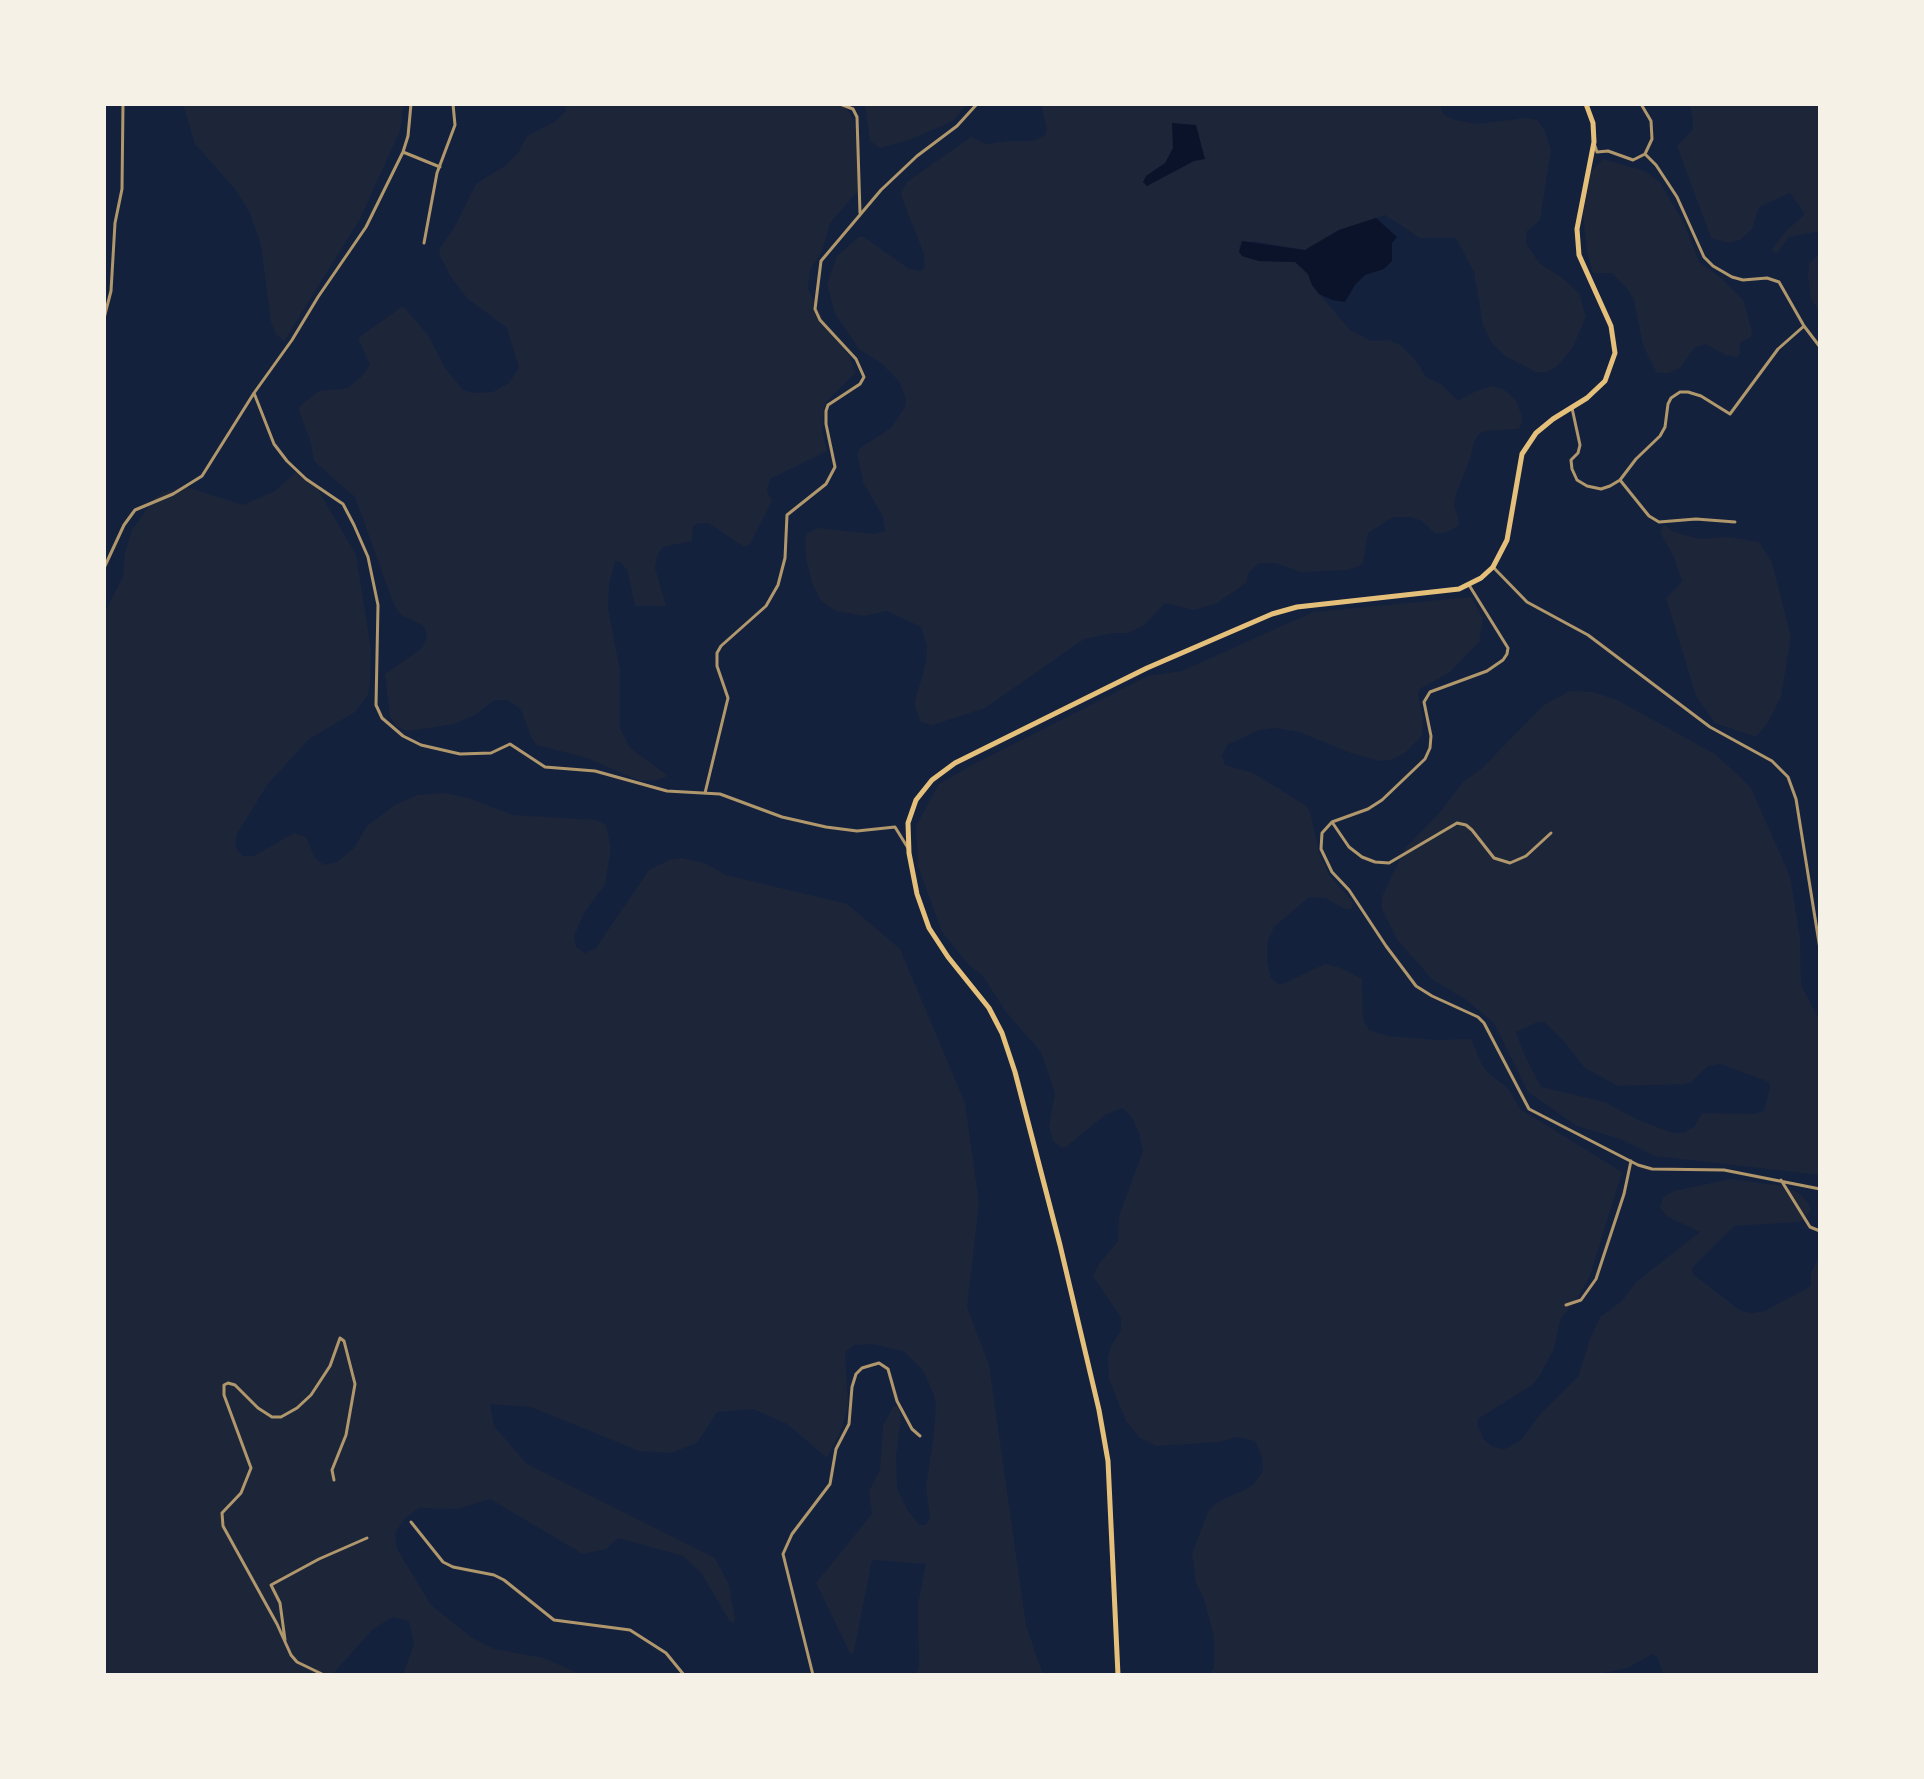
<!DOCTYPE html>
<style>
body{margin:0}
#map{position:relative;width:1924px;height:1779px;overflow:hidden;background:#14213d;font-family:Figtree,sans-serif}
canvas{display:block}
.frame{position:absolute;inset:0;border:106px solid #f6f1e7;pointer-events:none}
</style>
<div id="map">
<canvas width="1924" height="1779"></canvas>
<div class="frame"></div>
</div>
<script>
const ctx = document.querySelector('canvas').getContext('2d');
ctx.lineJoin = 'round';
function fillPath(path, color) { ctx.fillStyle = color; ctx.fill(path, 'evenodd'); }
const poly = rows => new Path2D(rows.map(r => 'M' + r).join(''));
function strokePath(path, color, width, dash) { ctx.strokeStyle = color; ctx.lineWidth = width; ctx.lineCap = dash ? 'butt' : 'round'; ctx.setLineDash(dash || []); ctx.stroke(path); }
fillPath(poly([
 [183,104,404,104,400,131,360,219,284,341,276,334,271,322,261,245,250,213,235,189,195,144],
 [565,104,843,104,853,118,858,135,857,192,830,223,822,251,810,270,808,289,826,325,850,357,855,373,826,402,824,408,822,432,827,451,770,479,767,491,772,501,750,544,744,547,709,523,698,523,693,526,692,541,663,547,657,556,655,568,666,606,635,606,628,572,621,562,615,561,609,585,608,608,620,670,620,728,630,748,668,776,657,780,640,781,587,758,537,745,532,739,521,709,507,700,495,700,475,715,454,724,408,731,397,727,390,717,385,674,421,649,427,637,424,626,401,615,394,605,355,497,314,461,310,440,299,411,300,406,319,391,348,388,362,376,370,365,358,338,403,306,428,335,445,368,463,390,475,393,493,392,509,383,519,368,507,328,467,298,451,277,439,254,440,248,454,228,476,184,506,165,518,153,527,136,554,122,566,111],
 [865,104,967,104,953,121,909,140,880,148,870,141],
 [1041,104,1439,104,1444,115,1455,120,1478,124,1525,118,1537,120,1544,129,1551,150,1540,220,1527,231,1526,243,1539,263,1561,277,1579,293,1586,317,1572,349,1557,366,1547,372,1536,372,1505,356,1491,342,1483,325,1474,272,1456,238,1420,238,1385,215,1339,230,1305,250,1253,241,1239,246,1242,256,1259,261,1295,262,1308,274,1312,285,1350,330,1371,341,1389,340,1400,345,1414,358,1426,377,1442,385,1458,401,1474,392,1492,386,1503,389,1516,400,1523,419,1519,429,1484,431,1479,434,1473,444,1471,456,1456,494,1454,505,1459,521,1458,526,1447,532,1436,534,1422,521,1410,517,1393,517,1368,533,1363,562,1359,566,1347,570,1300,572,1276,563,1259,563,1249,572,1246,583,1217,603,1194,610,1165,603,1144,625,1129,633,1114,633,1084,639,985,708,933,725,921,722,914,704,926,663,927,645,921,627,887,611,864,616,836,611,821,601,812,583,806,558,805,540,807,534,817,528,874,534,885,531,883,517,863,482,857,453,860,448,891,428,905,407,906,399,899,381,881,363,859,349,835,314,827,284,837,256,859,237,864,237,909,269,921,271,925,267,924,254,902,198,901,192,907,182,971,137,986,144,1009,141,1034,141,1045,135,1047,130],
 [1689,104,1820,104,1820,231,1789,237,1776,254,1772,249,1787,230,1805,214,1790,193,1759,207,1752,229,1740,240,1729,243,1711,238,1677,146,1693,129,1693,117],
 [1603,159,1644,171,1659,181,1685,225,1699,262,1720,277,1743,300,1752,331,1751,337,1741,342,1739,347,1741,353,1737,357,1726,355,1705,344,1694,348,1680,368,1669,373,1657,373,1643,345,1634,300,1628,290,1612,273,1593,273,1587,252,1583,214,1591,172],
 [1820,254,1820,313,1811,299,1808,276,1809,263],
 [297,471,315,484,356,555,371,649,370,683,368,695,355,712,309,739,267,785,237,834,235,846,242,856,254,856,294,833,306,837,315,858,324,865,337,862,354,848,367,826,395,805,418,795,443,793,468,798,513,815,596,820,606,825,611,848,605,884,584,913,574,936,576,947,585,953,595,949,649,870,669,860,681,858,705,863,726,875,847,904,900,949,965,1103,979,1203,967,1307,989,1365,1026,1625,1043,1675,915,1675,919,1668,918,1604,926,1564,872,1560,854,1651,851,1655,816,1583,872,1514,869,1491,880,1470,883,1426,893,1407,899,1406,901,1418,896,1455,897,1489,908,1511,920,1525,925,1525,930,1519,926,1487,934,1433,936,1404,933,1393,923,1370,903,1351,872,1344,855,1345,845,1352,848,1405,842,1428,827,1458,787,1424,753,1409,717,1412,697,1443,671,1453,639,1451,531,1407,490,1404,494,1426,527,1464,715,1558,729,1585,735,1619,734,1624,729,1620,702,1574,683,1556,618,1538,606,1549,583,1554,490,1499,457,1509,419,1508,405,1518,395,1533,397,1549,431,1605,471,1637,494,1649,544,1658,582,1675,403,1675,414,1644,409,1621,393,1617,373,1629,332,1675,104,1675,104,613,123,577,125,553,132,530,154,499,163,492,187,487,243,505,275,491],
 [1664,524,1673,532,1700,539,1729,537,1759,542,1772,563,1791,637,1781,697,1767,724,1756,737,1715,723,1696,696,1666,598,1682,582,1675,559,1660,532],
 [1471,597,1483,618,1479,642,1450,672,1420,689,1418,695,1423,719,1422,736,1406,752,1391,760,1380,761,1351,753,1299,732,1277,728,1259,730,1227,745,1222,755,1225,765,1253,773,1305,805,1310,811,1319,853,1329,875,1353,902,1352,908,1347,910,1325,898,1309,897,1274,927,1267,943,1267,961,1271,978,1280,985,1325,964,1341,968,1362,979,1363,1019,1369,1030,1387,1036,1436,1040,1471,1039,1482,1065,1489,1074,1508,1088,1520,1109,1622,1172,1590,1276,1578,1297,1560,1320,1554,1349,1539,1377,1532,1385,1478,1419,1477,1424,1484,1440,1493,1447,1505,1449,1521,1440,1541,1413,1578,1377,1590,1339,1600,1317,1622,1301,1636,1282,1700,1232,1668,1217,1660,1208,1663,1197,1674,1191,1730,1179,1784,1186,1800,1194,1808,1203,1811,1209,1805,1219,1799,1222,1734,1226,1692,1268,1693,1274,1741,1311,1753,1313,1765,1311,1811,1286,1811,1273,1820,1254,1820,1675,1664,1675,1657,1657,1652,1654,1628,1668,1593,1675,1208,1675,1214,1668,1214,1637,1204,1599,1196,1583,1192,1553,1209,1510,1218,1502,1252,1486,1263,1471,1262,1457,1255,1441,1237,1437,1219,1442,1156,1446,1139,1437,1126,1421,1109,1379,1108,1358,1111,1346,1121,1330,1121,1318,1093,1276,1099,1264,1118,1241,1119,1216,1143,1151,1139,1133,1131,1116,1122,1108,1105,1115,1067,1146,1062,1148,1053,1141,1049,1126,1055,1093,1041,1052,1006,1012,983,976,968,964,942,932,918,866,916,826,939,784,972,765,1148,676,1182,671,1313,612],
 [1570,691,1593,692,1617,700,1715,754,1750,786,1790,876,1800,938,1801,985,1820,1021,1820,1175,1655,1156,1623,1140,1577,1126,1528,1092,1494,1023,1465,999,1433,980,1398,941,1382,909,1382,897,1406,847,1441,811,1463,782,1481,769,1544,705],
 [1538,1022,1544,1022,1562,1039,1585,1068,1618,1086,1685,1084,1691,1082,1708,1066,1720,1064,1769,1082,1770,1088,1764,1111,1754,1114,1702,1113,1694,1127,1684,1133,1673,1133,1638,1120,1605,1102,1541,1087,1524,1054,1516,1032]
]), '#1d2539');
fillPath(poly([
 [1172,123,1196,125,1205,159,1194,161,1147,186,1143,182,1146,176,1165,163,1173,148],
 [1376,218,1397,237,1392,243,1392,261,1384,269,1365,275,1355,285,1345,302,1332,300,1319,294,1312,285,1308,274,1295,262,1259,261,1242,256,1239,252,1242,241,1305,250,1339,230]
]), '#0b132b');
strokePath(poly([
 [840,104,853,109,857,117,860,213],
 [1595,146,1597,152,1608,151,1633,160,1645,154,1652,139,1651,121,1641,104],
 [403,152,440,167],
 [1645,154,1656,165,1677,197,1704,257,1713,266,1732,277,1743,280,1767,278,1779,282,1804,326,1820,347],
 [424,243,437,173,455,125,453,104],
 [104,318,111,291,115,223,122,189,123,104],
 [254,393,274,444,287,461,306,479,343,504,354,525,368,557,378,605,376,705,382,718,403,736,421,745,460,754,491,753,510,744,545,767,595,771,667,791,720,794,782,817,826,827,857,831,895,827,908,848],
 [1572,408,1580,445,1578,453,1571,460,1572,469,1577,480,1587,486,1601,489,1610,486,1620,480,1636,459,1660,436,1665,427,1668,404,1671,398,1680,392,1688,392,1701,396,1730,414,1778,349,1804,326],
 [1620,480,1649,516,1659,522,1696,519,1735,522],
 [1493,567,1527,602,1588,635,1710,727,1772,761,1788,777,1796,799,1820,949],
 [104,568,124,525,135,510,173,494,202,476,254,393,292,340,318,297,366,227,403,152,408,136,411,104],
 [1469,585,1508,648,1507,654,1503,660,1487,671,1430,692,1424,702,1431,736,1430,748,1425,759,1382,800,1368,809,1332,822,1322,833,1321,849,1332,872,1349,890,1386,946,1416,986,1432,996,1478,1017,1484,1023,1529,1109,1638,1165,1652,1169,1724,1170,1820,1189],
 [705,793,728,698,717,666,717,653,721,646,766,606,778,585,785,558,787,515,826,484,835,467,826,424,826,411,828,405,860,384,864,377,856,359,820,320,815,309,821,261,881,190,917,156,957,126,977,104],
 [1332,822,1349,847,1362,857,1375,862,1389,863,1457,823,1466,825,1472,830,1494,858,1510,863,1526,856,1551,833],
 [1781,1180,1810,1227,1820,1231],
 [1566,1305,1581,1300,1596,1279,1624,1194,1631,1161],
 [411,1522,443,1562,453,1567,494,1575,504,1580,554,1620,630,1630,666,1653,684,1675],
 [285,1640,280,1603,271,1585,319,1559,367,1538],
 [324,1675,297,1662,291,1655,277,1624,223,1526,222,1513,241,1493,251,1468,224,1395,224,1385,228,1383,235,1385,258,1408,272,1417,281,1417,297,1408,311,1395,330,1366,340,1338,344,1341,355,1384,346,1435,332,1470,334,1480],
 [813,1675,783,1554,792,1534,830,1484,836,1449,849,1424,852,1387,856,1374,862,1368,879,1363,888,1369,897,1401,912,1429,920,1436]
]), '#b1986c', 3);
strokePath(poly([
 [1118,1675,1108,1461,1099,1410,1060,1245,1015,1072,1002,1033,989,1008,948,957,929,928,917,894,909,853,908,823,916,800,932,780,955,763,1147,668,1272,614,1297,607,1459,589,1481,578,1493,567,1507,540,1522,454,1536,433,1553,419,1587,398,1605,381,1615,353,1611,326,1579,255,1577,229,1594,142,1593,123,1586,104]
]), '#e5c07b', 5);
</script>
